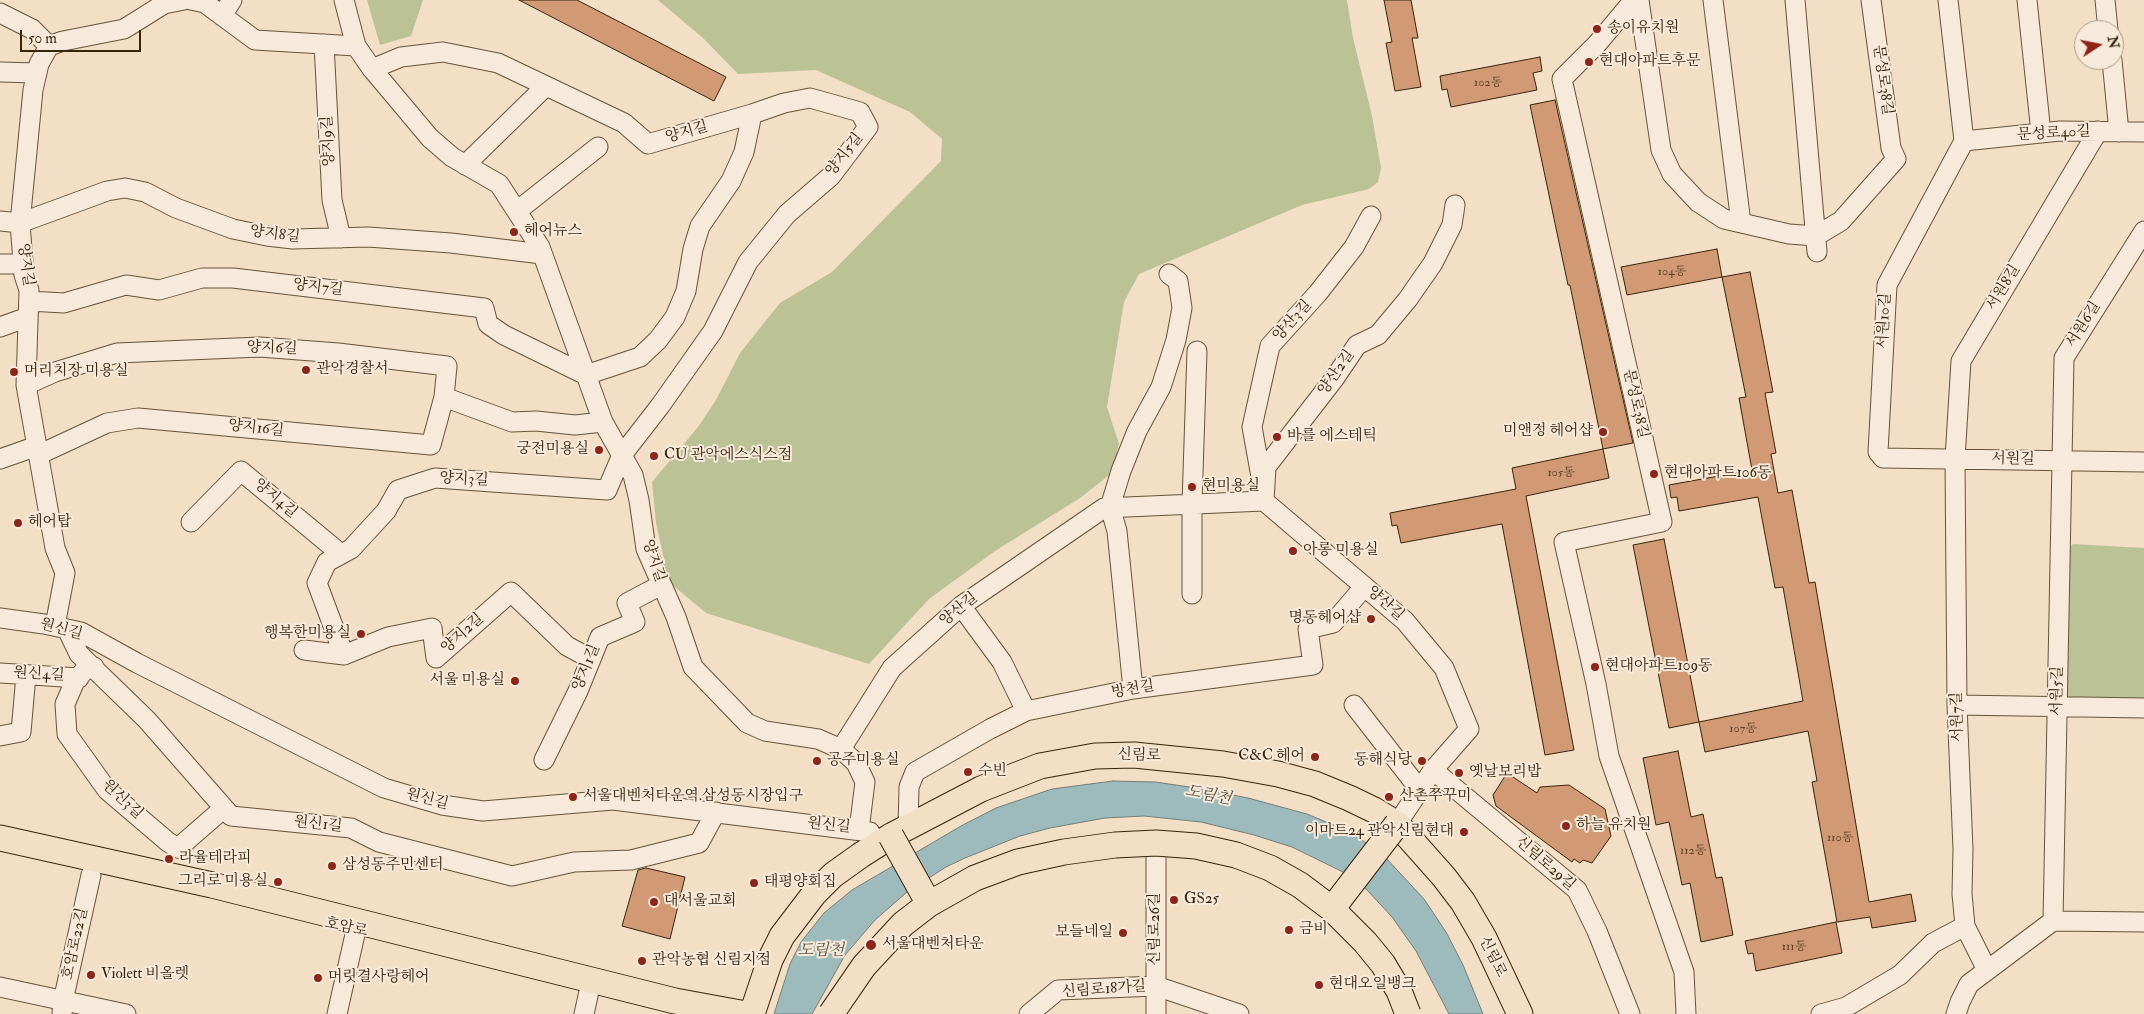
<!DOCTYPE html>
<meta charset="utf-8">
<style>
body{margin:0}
#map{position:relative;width:2144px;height:1014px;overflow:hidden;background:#f2dfc6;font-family:"IM FELL Double Pica",serif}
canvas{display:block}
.north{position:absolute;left:2074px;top:20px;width:50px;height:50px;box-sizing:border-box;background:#f7eada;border:1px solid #aa9b87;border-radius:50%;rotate:79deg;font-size:14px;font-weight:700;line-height:20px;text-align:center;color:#37250b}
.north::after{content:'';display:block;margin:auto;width:18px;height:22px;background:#8f2418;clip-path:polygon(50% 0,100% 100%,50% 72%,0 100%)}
.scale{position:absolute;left:20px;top:30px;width:121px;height:22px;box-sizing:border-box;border:2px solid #37250b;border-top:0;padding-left:6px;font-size:15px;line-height:18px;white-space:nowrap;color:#37250b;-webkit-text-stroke:4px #f7eada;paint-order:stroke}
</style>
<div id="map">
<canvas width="2144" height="1014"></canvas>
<div class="north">N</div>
<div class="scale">50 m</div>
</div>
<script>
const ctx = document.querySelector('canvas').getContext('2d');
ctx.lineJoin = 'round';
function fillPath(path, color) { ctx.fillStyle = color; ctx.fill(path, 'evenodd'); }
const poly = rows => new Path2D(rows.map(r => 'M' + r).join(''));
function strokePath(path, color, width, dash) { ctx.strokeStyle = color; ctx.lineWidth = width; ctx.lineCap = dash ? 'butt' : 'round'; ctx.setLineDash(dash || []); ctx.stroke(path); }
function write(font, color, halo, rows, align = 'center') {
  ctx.font = font + ' "IM FELL Double Pica","Noto Serif KR",serif'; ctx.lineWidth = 4; ctx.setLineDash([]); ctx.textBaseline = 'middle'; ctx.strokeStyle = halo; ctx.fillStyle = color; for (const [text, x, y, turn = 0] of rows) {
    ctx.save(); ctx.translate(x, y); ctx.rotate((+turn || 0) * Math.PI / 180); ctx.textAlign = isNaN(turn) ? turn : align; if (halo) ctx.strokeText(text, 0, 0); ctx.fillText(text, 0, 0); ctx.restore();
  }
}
fillPath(poly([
 [367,0,423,0,411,36,380,45],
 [658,0,1347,0,1353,38,1372,116,1381,168,1378,182,1369,189,1302,205,1139,274,1124,302,1107,407,1119,444,1113,472,1080,498,995,551,929,599,869,664,706,613,669,582,656,523,652,482,698,427,716,400,740,353,780,303,832,272,941,161,942,139,910,112,816,70,738,74,703,38],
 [2073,544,2144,548,2144,699,2068,700,2066,694,2068,549]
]), '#bac296');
const water = poly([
 [1113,781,1155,782,1197,788,1248,798,1307,814,1336,826,1362,840,1385,857,1424,899,1446,932,1463,965,1483,1014,1449,1014,1416,951,1392,917,1367,890,1347,874,1292,847,1254,835,1201,822,1144,816,1105,818,1050,828,1020,836,965,858,946,867,907,892,875,920,845,955,812,1014,774,1014,790,964,801,942,824,913,852,890,961,826,996,808,1052,789,1113,781]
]);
fillPath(water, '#9dbbbc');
strokePath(water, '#747f75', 1);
const building = poly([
 [519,0,577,0,726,77,714,101,519,0],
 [1384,0,1411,0,1418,38,1412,38,1421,87,1395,91,1386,43,1392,42,1384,0],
 [1540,57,1542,71,1533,73,1537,90,1451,107,1447,89,1442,90,1440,76,1540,57],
 [1555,100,1633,443,1603,449,1570,285,1568,285,1530,105,1555,100],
 [1717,249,1722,277,1627,295,1621,267,1717,249],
 [1750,272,1773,392,1765,393,1776,453,1771,454,1778,493,1792,490,1809,583,1815,582,1869,902,1911,894,1916,921,1872,928,1870,917,1837,922,1812,782,1817,781,1808,731,1705,752,1699,722,1803,701,1783,587,1775,588,1758,497,1679,511,1677,497,1671,498,1669,485,1752,470,1739,398,1746,397,1722,277,1750,272],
 [1603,449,1609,478,1526,496,1574,750,1545,755,1502,524,1401,543,1397,525,1392,526,1390,513,1516,489,1512,468,1603,449],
 [1664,539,1699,722,1669,728,1633,545,1664,539],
 [1678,751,1691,817,1703,814,1716,878,1722,877,1733,935,1701,942,1690,883,1682,885,1669,822,1656,825,1643,758,1678,751],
 [1507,773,1537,793,1540,787,1569,785,1605,809,1611,836,1592,863,1583,860,1580,863,1574,859,1572,862,1496,806,1493,795,1507,773],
 [646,868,685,877,670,939,622,926,638,870,646,868],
 [1836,922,1842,953,1756,971,1753,953,1748,954,1745,941,1836,922]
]);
fillPath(building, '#d19974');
strokePath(building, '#37250b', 1);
const minor = poly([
 [191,0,205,3,255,40,356,46,372,69,430,138,452,157,499,184,540,247,603,422,633,475,639,500,646,549,676,617,693,667,747,723,765,731,818,739,841,749,856,763,865,782,859,830],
 [344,0,356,46],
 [1634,0,1597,44,1562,79,1662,522,1564,542,1596,684,1609,756,1684,972,1686,1014],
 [1639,0,1661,150,1672,174,1698,202,1724,219,1789,234,1816,236],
 [1713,0,1741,223],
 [1795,0,1817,252],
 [1948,0,1964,141],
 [2027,0,2041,133],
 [2105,0,2108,30],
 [0,13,32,29,49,46],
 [222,16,232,0],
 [324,44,332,200,341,238],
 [2112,60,2119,132],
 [372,69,401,57,443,52,498,63,624,123,648,144,752,114],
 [0,72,37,73],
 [1964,141,1887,285,1878,452,1883,458,2144,462],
 [1964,141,2060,131,2144,132],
 [465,165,546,86],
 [517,211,598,147],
 [0,221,20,223,107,191,125,188,145,192,176,208,233,229,267,236,293,239,368,237,451,243,542,254],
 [1816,236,1841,221,1896,159,1891,148,1871,0],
 [0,264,23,264],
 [29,301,64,303,126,285,159,290,202,278,233,278,484,308,488,324,504,335,586,375,640,357,658,340,675,317,686,291,693,249,700,226,731,181,744,152,752,114,784,103,810,98,860,112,868,127,831,176,787,214,748,262,713,331,660,406,622,455,607,490,435,478,398,490,386,511,351,549,327,562,317,583,344,655],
 [0,327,28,317],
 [26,385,55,372,117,353,260,347,338,353,447,366,444,397,512,422,536,421,575,425,603,422],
 [38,455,107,423,138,418,431,445,444,397],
 [0,459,37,446],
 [1262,482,1252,427,1270,346,1318,293,1354,247,1371,216],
 [1264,501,1266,467,1334,379,1357,345,1378,335,1408,299,1433,263,1452,225,1455,205],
 [191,522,241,471,341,554],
 [1192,594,1192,504,1197,351],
 [961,606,1002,662,1026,711],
 [0,618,44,624,81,632,137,663,384,788,442,805,483,811,613,800,870,832],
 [55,626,65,573,55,548,26,385,29,290,24,275,20,223,33,90,39,64,49,46,63,41,124,29,164,4,184,0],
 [67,629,79,654,147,720,231,816,351,828,379,842,512,876,574,862,631,860,699,843,716,812],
 [304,650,344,655,388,637,432,628,436,658,511,592,567,646,591,659],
 [94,667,85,670,75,681,65,704,67,734,107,790,168,842,178,848,224,808],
 [0,673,79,678],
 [1133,689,1117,531,1110,507,1121,471,1137,431,1161,387,1176,340,1182,308,1178,281,1169,274],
 [1354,705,1420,790],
 [1957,705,2144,708],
 [0,736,21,732,26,675],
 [841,749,892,668,961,606,1104,508,1264,501,1405,621,1444,668,1469,729,1433,770,1397,824],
 [544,760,578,691,600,637,635,622,627,603,661,585],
 [1433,770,1577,890,1597,931,1630,1014],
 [908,827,909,787,915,772,990,729,1026,711,1133,689,1313,665,1308,629,1333,623,1364,587],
 [1156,843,1156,1014],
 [2053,921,2064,358,2144,231],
 [1987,970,1965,926,1962,894,1963,849,1957,705,1955,459,1961,361,2098,131],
 [0,987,126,1014],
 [62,1014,63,1001,91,875],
 [337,1014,356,930],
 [584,1014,590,987],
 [1029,1014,1058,990,1156,986,1239,1014],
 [1821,1014,1846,1007,1900,975,1933,943,1965,926],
 [1956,1014,1960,1002,1969,984,2053,921,2144,922]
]);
const major = poly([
 [0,838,212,885,675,1001,746,1014],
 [752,1014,770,960,782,936,814,894,833,875,861,855,891,836,981,789,1040,766,1095,756,1134,755,1223,764,1278,774,1315,784,1349,798,1374,810,1397,824,1444,877,1463,902,1484,938,1520,1014]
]);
strokePath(minor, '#66543a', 21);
strokePath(major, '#37250b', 27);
strokePath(minor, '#f7eada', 19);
strokePath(major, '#f2dfc6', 25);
const majorBridge = poly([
 [891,836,929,904],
 [1332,909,1397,824],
 [831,1014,864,966,903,924,929,904,975,878,1018,862,1064,852,1115,845,1156,843,1196,846,1236,855,1270,868,1300,885,1332,909,1365,942,1383,964,1399,991,1408,1014]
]);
strokePath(majorBridge, '#37250b', 27, []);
strokePath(majorBridge, '#f2dfc6', 25);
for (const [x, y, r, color] of [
 [1597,29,5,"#8f2418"],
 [1589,62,5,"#8f2418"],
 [514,232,5,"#8f2418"],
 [306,370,5,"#8f2418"],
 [14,372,5,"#8f2418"],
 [1603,432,5,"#8f2418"],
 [1277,437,5,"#8f2418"],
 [599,450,5,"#8f2418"],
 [654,456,5,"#8f2418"],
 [1654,474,5,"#8f2418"],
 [1192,487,5,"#8f2418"],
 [18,523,5,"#8f2418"],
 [1293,551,5,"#8f2418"],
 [1371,619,5,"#8f2418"],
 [361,634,5,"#8f2418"],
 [1595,667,5,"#8f2418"],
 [515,681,5,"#8f2418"],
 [1315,757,5,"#8f2418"],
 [817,761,5,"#8f2418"],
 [1422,761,5,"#8f2418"],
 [968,772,5,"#8f2418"],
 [1459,773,5,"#8f2418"],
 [573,797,5,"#8f2418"],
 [1389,797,5,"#8f2418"],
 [1566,826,5,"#8f2418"],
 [1464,832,5,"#8f2418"],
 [169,859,5,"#8f2418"],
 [332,866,5,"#8f2418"],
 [278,882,5,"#8f2418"],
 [754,883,5,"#8f2418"],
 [1174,900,5,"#8f2418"],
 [654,902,5,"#8f2418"],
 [1289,930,5,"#8f2418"],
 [1123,933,5,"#8f2418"],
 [871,945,6,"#8f2418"],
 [642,961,5,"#8f2418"],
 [91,975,5,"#8f2418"],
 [318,978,5,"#8f2418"],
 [1319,985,5,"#8f2418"]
]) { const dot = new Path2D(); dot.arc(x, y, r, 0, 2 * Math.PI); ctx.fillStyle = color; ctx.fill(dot); strokePath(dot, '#f7eada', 2); }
write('12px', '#5e4225', null, [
 ["102동",1488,83],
 ["104동",1672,272],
 ["105동",1561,473],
 ["107동",1743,729],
 ["110동",1840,838],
 ["112동",1693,851],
 ["111동",1794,947]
]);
write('15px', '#37250b', '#f7eada', [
 ["송이유치원",1607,29],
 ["현대아파트후문",1599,62],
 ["헤어뉴스",524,232],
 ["관악경찰서",316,370],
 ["머리치장 미용실",24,372],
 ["미앤정 헤어샵",1593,432,"right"],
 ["바를 에스테틱",1287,437],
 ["궁전미용실",589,450,"right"],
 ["CU 관악에스식스점",664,456],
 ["현대아파트106동",1664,474],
 ["현미용실",1202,487],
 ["헤어탑",28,523],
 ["아롱 미용실",1303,551],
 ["명동헤어샵",1361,619,"right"],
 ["행복한미용실",351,634,"right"],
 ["현대아파트109동",1605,667],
 ["서울 미용실",505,681,"right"],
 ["C&C 헤어",1305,757,"right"],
 ["공주미용실",827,761],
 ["동해식당",1412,761,"right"],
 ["수빈",978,772],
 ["옛날보리밥",1469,773],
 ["서울대벤처타운역.삼성동시장입구",583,797],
 ["산촌쭈꾸미",1399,797],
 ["하늘 유치원",1576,826],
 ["이마트24 관악신림현대",1454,832,"right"],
 ["라율테라피",179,859],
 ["삼성동주민센터",342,866],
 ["그리로 미용실",268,882,"right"],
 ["태평양회집",764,883],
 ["GS25",1184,900],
 ["대서울교회",664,902],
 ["금비",1299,930],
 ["보들네일",1113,933,"right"],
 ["서울대벤처타운",882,945],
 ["관악농협 신림지점",652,961],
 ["Violett 비올렛",101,975],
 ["머릿결사랑헤어",328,978],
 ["현대오일뱅크",1329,985]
], 'left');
write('15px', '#37250b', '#f7eada', [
 ["문성로38길",1882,80,82],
 ["양지길",687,133,-16],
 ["문성로40길",2054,134,-3],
 ["양지9길",329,141,-93],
 ["양지5길",845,155,-52],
 ["양지8길",275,235,7],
 ["양지길",25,265,82],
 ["양지7길",318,288,7],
 ["서원8길",2004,288,-59],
 ["양산3길",1293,321,-48],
 ["서원10길",1885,321,-87],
 ["서원6길",2084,325,-58],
 ["양지6길",272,349,2],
 ["양산2길",1337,373,-55],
 ["문성로38길",1635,404,77],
 ["양지16길",256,429,6],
 ["서원길",2013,460,1],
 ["양지3길",464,480,3],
 ["양지4길",275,499,40],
 ["양지길",653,561,71],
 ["양산길",1385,604,41],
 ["양산길",959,610,-39],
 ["원신길",61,630,15],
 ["양지2길",463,634,-42],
 ["양지1길",587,668,-68],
 ["원신4길",39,675,3],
 ["방천길",1133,690,-10],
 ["서원5길",2058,691,-89],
 ["서원7길",1958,717,-91],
 ["신림로",1139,756,2],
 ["원신3길",122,800,43],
 ["원신길",427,800,14],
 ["원신1길",318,825,6],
 ["원신길",829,826,6],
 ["신림로29길",1545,864,41],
 ["호암로",346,928,12],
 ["신림로26길",1156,929,-90],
 ["호암로22길",76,944,-78],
 ["신림로",1492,957,64],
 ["신림로18가길",1104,990,-4]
]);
write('italic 16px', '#565240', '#f7eada', [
 ["도림천",1208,796,11],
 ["도림천",821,952]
]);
</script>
